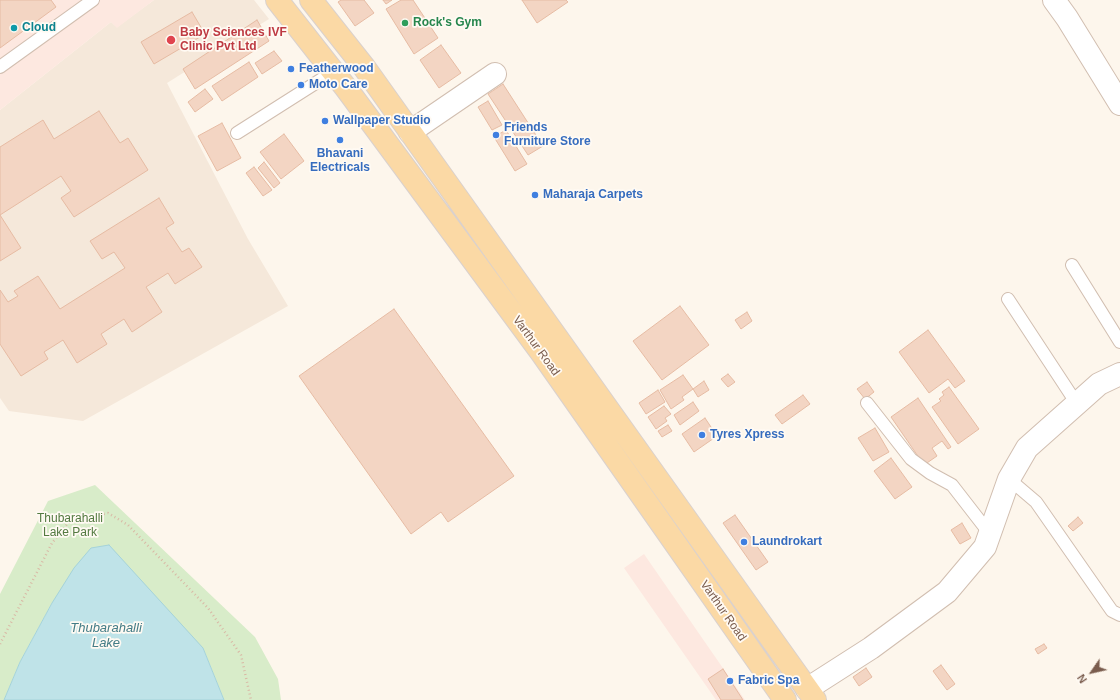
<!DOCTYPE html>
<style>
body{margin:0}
#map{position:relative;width:1120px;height:700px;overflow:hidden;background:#fdf6ec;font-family:Helvetica,sans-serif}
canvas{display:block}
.north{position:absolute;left:1072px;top:652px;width:40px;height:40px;-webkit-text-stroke:3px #fffaf3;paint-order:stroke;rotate:236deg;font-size:11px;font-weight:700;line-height:16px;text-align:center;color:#7a5c4d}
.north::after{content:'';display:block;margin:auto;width:14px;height:18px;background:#7a5c4d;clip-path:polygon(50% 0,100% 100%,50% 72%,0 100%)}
</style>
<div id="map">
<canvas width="1120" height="700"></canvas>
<div class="north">N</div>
</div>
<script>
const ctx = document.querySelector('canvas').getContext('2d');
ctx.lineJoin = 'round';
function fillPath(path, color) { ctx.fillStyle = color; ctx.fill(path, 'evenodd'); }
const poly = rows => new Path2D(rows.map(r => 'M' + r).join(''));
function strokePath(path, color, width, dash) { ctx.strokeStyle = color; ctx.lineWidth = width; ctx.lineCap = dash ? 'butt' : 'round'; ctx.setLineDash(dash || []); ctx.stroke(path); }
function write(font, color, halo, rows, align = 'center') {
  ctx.font = font + ' Helvetica,sans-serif'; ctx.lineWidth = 3.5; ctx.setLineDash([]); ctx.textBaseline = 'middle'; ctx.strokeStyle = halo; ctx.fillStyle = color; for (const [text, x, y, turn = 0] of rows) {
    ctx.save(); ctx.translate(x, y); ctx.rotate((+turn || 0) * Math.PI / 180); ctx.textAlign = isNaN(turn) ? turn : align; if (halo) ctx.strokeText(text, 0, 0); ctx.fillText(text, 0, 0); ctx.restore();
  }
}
fillPath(poly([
 [154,0,254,0,269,19,167,83,248,239,288,306,83,421,9,411,0,398,0,110,111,22,117,27]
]), '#f5e8da');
fillPath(poly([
 [0,0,154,0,117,28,111,22,0,110],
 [644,554,745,700,716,700,624,568]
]), '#fde8e0');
fillPath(poly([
 [95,485,255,637,278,679,281,700,224,700,203,648,52,603,20,662,4,700,0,700,0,594,48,501]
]), '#d8ecc9');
const water = poly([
 [109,545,203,648,224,700,4,700,20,662,52,603,74,568,91,548,109,545]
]);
fillPath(water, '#bfe3e8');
strokePath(water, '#a5d3da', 1);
const building = poly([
 [0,0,51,0,56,7,0,48,0,0],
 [341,0,364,0,374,13,355,26,338,2,341,0],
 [383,0,392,0,386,4,383,0],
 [401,0,413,0,438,38,414,54,386,9,401,0],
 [522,0,566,0,568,2,537,23,522,0],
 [192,12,205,34,154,64,141,42,192,12],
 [257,20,269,41,195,89,183,69,257,20],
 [441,45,461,73,439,88,420,60,441,45],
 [274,51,282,61,262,74,255,63,274,51],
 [249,62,258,77,222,101,212,86,249,62],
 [503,84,543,146,528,155,488,94,503,84],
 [205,89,213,99,195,112,188,102,205,89],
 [488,101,502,125,492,130,478,107,488,101],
 [99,111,120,143,128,138,148,170,74,217,61,198,71,191,61,176,0,215,21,248,0,261,0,147,43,120,54,139,99,111],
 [222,123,241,158,217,171,198,136,222,123],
 [506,130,527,164,515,171,494,137,506,130],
 [284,134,304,161,281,179,260,152,284,134],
 [264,162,280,183,274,188,258,168,264,162],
 [254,167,272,190,263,196,246,173,254,167],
 [159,198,174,223,166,228,182,252,189,248,202,267,175,284,168,273,146,287,162,312,132,332,124,319,101,334,107,344,77,363,63,340,44,352,48,359,21,376,0,344,0,290,8,302,18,296,14,291,38,276,60,309,125,268,114,252,102,259,90,241,159,198],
 [680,306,709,345,662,380,633,341,680,306],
 [394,309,514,476,448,522,441,512,411,534,299,376,394,309],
 [747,312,752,321,741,329,735,320,747,312],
 [928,330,965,381,955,388,948,379,929,393,899,352,928,330],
 [728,374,735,382,728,387,721,379,728,374],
 [683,375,693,389,682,397,684,400,671,409,660,390,683,375],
 [704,381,709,390,698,397,693,389,704,381],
 [867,382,874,392,865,399,857,389,867,382],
 [949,387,979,429,958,444,932,407,941,401,939,399,944,395,942,392,949,387],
 [658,390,665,402,646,414,639,403,658,390],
 [803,395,810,404,782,424,775,415,803,395],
 [918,398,951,447,948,449,942,441,932,448,937,456,924,465,891,417,918,398],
 [693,402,699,411,680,425,674,415,693,402],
 [664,406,671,414,665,418,667,421,656,429,648,417,664,406],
 [705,418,717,436,694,452,682,434,705,418],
 [668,425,672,431,662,437,658,431,668,425],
 [875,428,889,452,873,461,858,438,875,428],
 [891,458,912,487,895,499,874,471,891,458],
 [735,515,768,562,756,570,723,523,735,515],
 [1078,517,1083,523,1073,531,1068,526,1078,517],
 [962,523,971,538,960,544,951,530,962,523],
 [1044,644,1047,648,1038,654,1035,649,1044,644],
 [941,665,955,684,947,690,933,671,941,665],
 [866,668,872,677,859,686,853,677,866,668],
 [723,669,743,700,721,700,708,679,723,669]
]);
fillPath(building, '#f3d5c3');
strokePath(building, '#e6bba3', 1);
const service = poly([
 [0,67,93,0],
 [237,133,333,72],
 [1072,265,1120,342],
 [1008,299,1077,404],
 [867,403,911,459,930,473,952,485,990,534],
 [1009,479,1036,502,1112,611,1120,615]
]);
const minor = poly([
 [1054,0,1067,18,1120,104],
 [410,132,495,74],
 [807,689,871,648,947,592,985,547,1009,479,1027,448,1099,384,1120,374]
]);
const primary = poly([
 [277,0,346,88,541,352,654,513,785,700],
 [311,0,364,67,815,700]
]);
strokePath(service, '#d1beb0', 14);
strokePath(minor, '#d1beb0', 24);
strokePath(primary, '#dad1cd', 24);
strokePath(poly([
 [0,644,52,543,68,523,108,513,128,525,208,608,241,655,251,700]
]), '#d9b8a5', 2.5, [1, 3]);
strokePath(service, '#fff', 12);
strokePath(minor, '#fff', 22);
strokePath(primary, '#fbd9a5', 22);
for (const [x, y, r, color] of [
 [405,23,4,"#2e9e5b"],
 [14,28,4,"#0f9aa8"],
 [171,40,5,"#e0444e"],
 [291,69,4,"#3f7fe0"],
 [301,85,4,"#3f7fe0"],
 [325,121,4,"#3f7fe0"],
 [496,135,4,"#3f7fe0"],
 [340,140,4,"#3f7fe0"],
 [535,195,4,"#3f7fe0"],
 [702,435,4,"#3f7fe0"],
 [744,542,4,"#3f7fe0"],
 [730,681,4,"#3f7fe0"]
]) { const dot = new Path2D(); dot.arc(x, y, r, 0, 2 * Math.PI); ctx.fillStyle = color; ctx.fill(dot); strokePath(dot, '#fffaf3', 1.5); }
write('bold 12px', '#27864d', '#fffaf3', [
 ["Rock's Gym",413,23]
], 'left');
write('bold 12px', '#0d838f', '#fffaf3', [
 ["Cloud",22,28]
], 'left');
write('bold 12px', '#be3a42', '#fffaf3', [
 ["Baby Sciences IVF",180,33],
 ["Clinic Pvt Ltd",180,47]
], 'left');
write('bold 12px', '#366cbe', '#fffaf3', [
 ["Featherwood",299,69],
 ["Moto Care",309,85],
 ["Wallpaper Studio",333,121],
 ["Friends",504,128],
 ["Furniture Store",504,142],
 ["Bhavani",340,154,"center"],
 ["Electricals",340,168,"center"],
 ["Maharaja Carpets",543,195],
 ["Tyres Xpress",710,435],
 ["Laundrokart",752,542],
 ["Fabric Spa",738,681]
], 'left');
write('12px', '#7a5c4d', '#fffaf3', [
 ["Varthur Road",536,346,54],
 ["Varthur Road",723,611,55]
]);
write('12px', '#537a41', '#fffaf3', [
 ["Thubarahalli",70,519],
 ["Lake Park",70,533]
]);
write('italic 13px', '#437c86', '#fffaf3', [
 ["Thubarahalli",106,628],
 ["Lake",106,643]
]);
</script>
